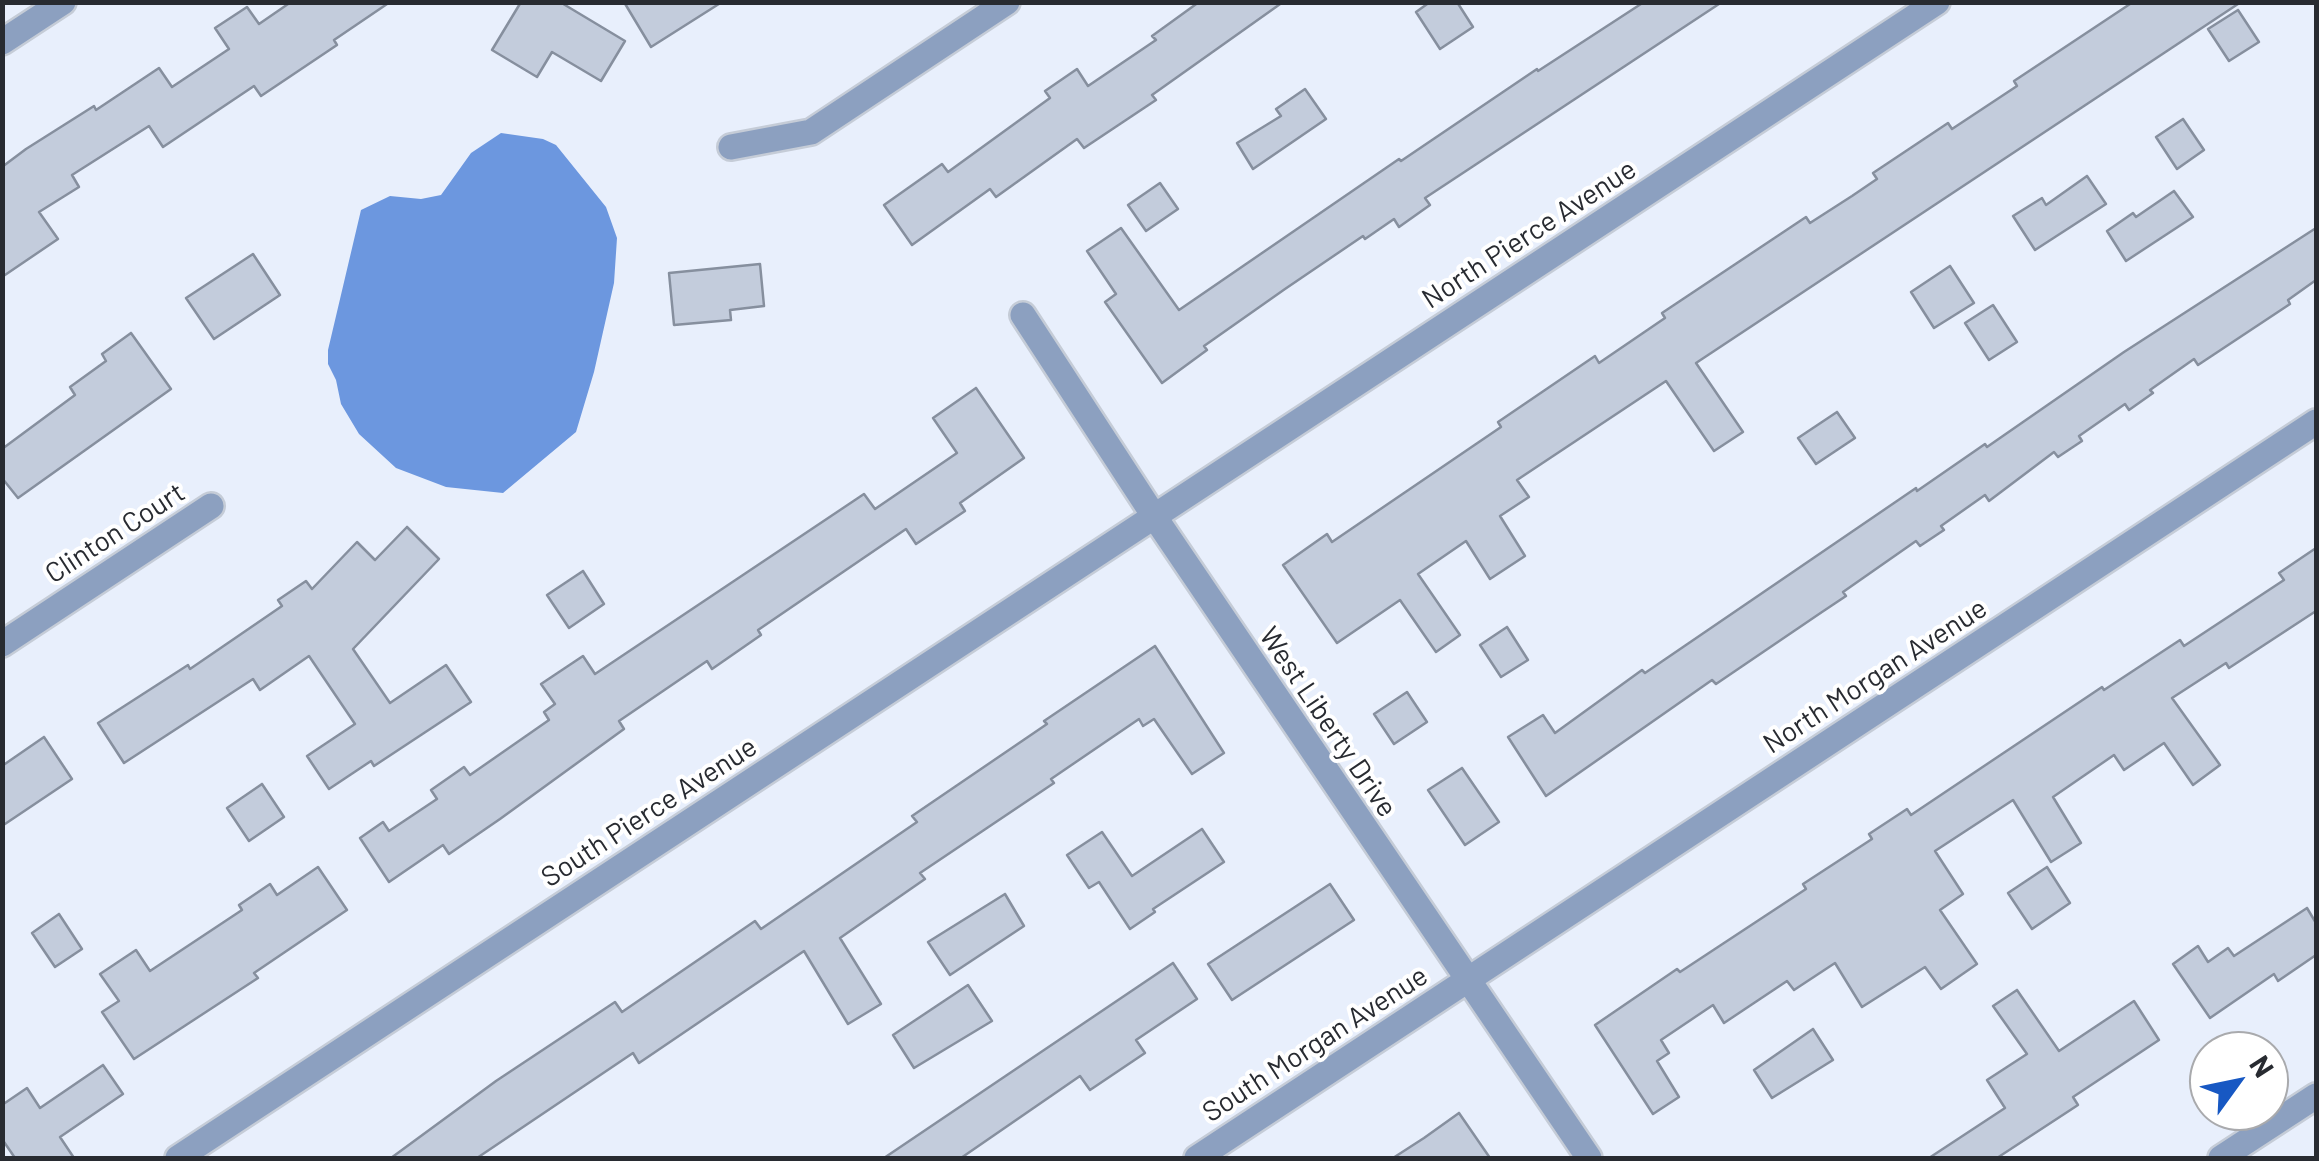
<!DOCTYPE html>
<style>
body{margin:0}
#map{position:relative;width:2319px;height:1161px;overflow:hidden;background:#e8effc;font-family:Barlow,sans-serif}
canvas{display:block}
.frame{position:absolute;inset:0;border:5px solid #282b31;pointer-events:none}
.north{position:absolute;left:2189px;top:1031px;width:100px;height:100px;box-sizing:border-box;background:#fff;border:2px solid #a9aaad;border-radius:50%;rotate:57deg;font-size:28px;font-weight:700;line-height:40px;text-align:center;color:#282b31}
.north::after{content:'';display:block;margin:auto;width:35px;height:45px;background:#1758c3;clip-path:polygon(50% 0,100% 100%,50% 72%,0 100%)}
</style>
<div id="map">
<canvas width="2319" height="1161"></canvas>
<div class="frame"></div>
<div class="north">N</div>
</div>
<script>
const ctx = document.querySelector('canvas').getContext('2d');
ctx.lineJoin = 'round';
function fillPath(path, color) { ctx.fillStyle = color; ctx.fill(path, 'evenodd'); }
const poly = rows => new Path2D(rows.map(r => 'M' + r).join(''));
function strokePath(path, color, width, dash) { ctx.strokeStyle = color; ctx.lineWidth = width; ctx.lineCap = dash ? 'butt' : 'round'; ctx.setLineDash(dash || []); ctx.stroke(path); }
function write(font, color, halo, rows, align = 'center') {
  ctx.font = font + ' Barlow,sans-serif'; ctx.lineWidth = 8; ctx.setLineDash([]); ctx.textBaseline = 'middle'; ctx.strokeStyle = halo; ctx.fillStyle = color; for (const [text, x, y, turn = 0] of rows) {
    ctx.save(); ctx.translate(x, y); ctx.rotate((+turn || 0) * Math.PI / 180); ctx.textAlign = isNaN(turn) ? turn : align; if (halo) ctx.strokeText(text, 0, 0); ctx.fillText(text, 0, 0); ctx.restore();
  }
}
fillPath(poly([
 [501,133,543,139,556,145,606,207,617,238,614,283,594,372,576,432,503,493,446,487,396,468,359,434,341,404,336,380,328,364,328,350,361,210,390,196,421,199,441,195,471,153]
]), '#6c97df');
const building = poly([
 [291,2,390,2,334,40,337,45,261,96,254,86,163,147,149,126,72,175,79,187,39,212,58,239,2,277,2,167,26,149,94,106,96,110,159,68,172,87,229,49,215,28,247,7,259,24,291,2],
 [521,2,560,2,625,41,601,81,552,52,537,77,492,50,521,2],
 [624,2,722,2,651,47,624,2],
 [1199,2,1283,2,1152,95,1156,100,1084,148,1077,139,996,197,990,189,912,245,884,205,942,164,948,172,1050,98,1045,91,1077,69,1088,86,1156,40,1152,36,1199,2],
 [1430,2,1457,2,1473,27,1440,49,1416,12,1430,2],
 [1644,2,1722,2,1425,198,1430,205,1399,227,1394,219,1365,239,1363,236,1285,289,1204,346,1207,350,1162,383,1105,302,1116,294,1087,251,1121,228,1179,310,1399,159,1401,161,1537,69,1538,71,1644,2],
 [2133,2,2241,2,1696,363,1743,432,1714,451,1666,381,1517,480,1529,497,1500,516,1525,556,1490,579,1466,541,1418,574,1460,635,1436,652,1400,600,1337,643,1283,565,1327,534,1332,542,1501,427,1498,422,1595,356,1599,363,1665,318,1662,313,1806,217,1810,223,1852,196,1877,179,1873,173,1948,123,1952,129,2017,86,2014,81,2133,2],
 [2238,10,2259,42,2229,61,2208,29,2238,10],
 [1305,89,1326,119,1253,169,1237,143,1281,116,1276,109,1305,89],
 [2183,119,2204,150,2177,169,2156,137,2183,119],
 [2087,176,2106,204,2035,250,2013,216,2042,198,2046,205,2087,176],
 [1160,183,1178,209,1146,231,1128,205,1160,183],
 [2174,191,2193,217,2126,261,2107,231,2133,213,2136,217,2174,191],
 [2316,228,2316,280,2288,300,2290,304,2198,365,2194,359,2150,390,2153,393,2129,410,2125,404,2079,436,2082,441,2058,457,2054,452,1989,501,1985,495,1941,526,1944,530,1920,546,1916,541,1843,592,1846,596,1822,612,1716,684,1712,680,1546,796,1508,737,1543,715,1555,733,1642,670,1645,673,1916,488,1917,491,1985,444,1987,447,2124,352,2316,228],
 [253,254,280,295,214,339,186,298,253,254],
 [760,264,764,306,730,310,731,320,674,325,669,273,760,264],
 [1950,266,1974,303,1934,328,1911,292,1950,266],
 [1993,305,2017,342,1989,360,1965,323,1993,305],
 [131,333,171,389,18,498,2,478,2,449,75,395,70,387,106,361,102,354,131,333],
 [976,388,1024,458,960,503,965,511,916,544,906,529,758,630,761,635,712,669,707,661,619,721,624,729,500,819,449,854,443,845,389,882,360,838,383,822,389,831,437,799,431,790,464,767,470,775,549,720,544,712,555,704,541,684,583,656,595,674,864,494,875,509,957,453,933,418,976,388],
 [1837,412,1855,438,1816,464,1798,438,1837,412],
 [407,527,439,559,353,649,390,703,446,665,471,702,374,766,371,761,329,789,307,756,355,724,309,656,260,690,253,679,124,763,98,723,188,665,190,669,282,606,278,600,306,581,312,589,357,542,375,560,407,527],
 [2316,548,2316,611,2229,668,2226,663,2172,698,2220,765,2193,785,2164,743,2124,770,2114,755,2053,797,2081,843,2051,862,2013,800,1935,851,1963,894,1940,910,1977,964,1941,989,1925,967,1862,1007,1835,963,1794,990,1787,981,1724,1023,1713,1005,1661,1040,1669,1053,1657,1061,1679,1097,1653,1114,1595,1025,1677,969,1680,972,1806,889,1803,884,1872,839,1869,834,1907,809,1911,815,2102,687,2104,690,2180,640,2184,646,2284,580,2279,573,2316,548],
 [583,571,604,604,569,628,547,595,583,571],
 [1507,627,1528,660,1501,677,1480,645,1507,627],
 [1155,646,1224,753,1192,774,1154,719,1143,726,1139,719,1051,779,1054,783,920,873,925,879,840,938,881,1004,848,1024,804,951,639,1063,633,1053,477,1158,391,1158,496,1081,615,1002,622,1012,755,921,761,929,917,822,912,816,1047,724,1044,721,1155,646],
 [1407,692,1427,722,1394,744,1374,714,1407,692],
 [44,737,72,779,2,826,2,766,44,737],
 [1462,768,1499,822,1465,845,1428,790,1462,768],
 [262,784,284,817,249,841,227,808,262,784],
 [1202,829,1224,862,1153,909,1155,912,1130,929,1099,882,1089,888,1067,855,1102,832,1132,876,1202,829],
 [318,867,347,910,254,973,258,978,134,1059,102,1012,119,1001,100,974,136,950,150,971,242,910,239,905,270,884,277,895,318,867],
 [2047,867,2070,903,2032,929,2008,893,2047,867],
 [1330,884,1354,920,1232,1000,1208,964,1330,884],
 [1005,894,1024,926,950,975,928,942,1005,894],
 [2307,908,2316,923,2316,955,2278,981,2274,974,2210,1018,2173,964,2198,946,2208,962,2228,948,2234,956,2307,908],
 [59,914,82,949,55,967,32,933,59,914],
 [1173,963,1197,999,1136,1040,1145,1053,1090,1090,1080,1076,961,1158,884,1158,1173,963],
 [968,985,992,1021,914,1068,893,1035,968,985],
 [2017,990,2059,1051,2134,1001,2159,1040,2073,1097,2078,1105,1997,1158,1929,1158,2005,1108,1987,1080,2027,1054,1993,1006,2017,990],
 [1813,1029,1833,1060,1772,1098,1754,1070,1813,1029],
 [103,1065,123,1094,60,1137,74,1158,15,1158,2,1139,2,1105,27,1088,40,1108,103,1065],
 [1459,1113,1490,1158,1393,1158,1424,1138,1459,1113]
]);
fillPath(building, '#c3ccdc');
strokePath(building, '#868f9e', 2.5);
const street = poly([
 [2,42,63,2],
 [731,147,811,132,1007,2],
 [1023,315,1154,516,1589,1158],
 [2,644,211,506],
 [178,1158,1937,2],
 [1197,1158,2316,422],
 [2221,1158,2316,1096]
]);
strokePath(street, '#c5ccd7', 30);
strokePath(street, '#8ca0c0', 25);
write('28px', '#282b31', '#fff', [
 ["North Pierce Avenue",1529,234,-33],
 ["Clinton Court",115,533,-33],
 ["North Morgan Avenue",1875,676,-33],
 ["West Liberty Drive",1328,722,56],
 ["South Pierce Avenue",649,812,-33],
 ["South Morgan Avenue",1315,1044,-33]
]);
</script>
